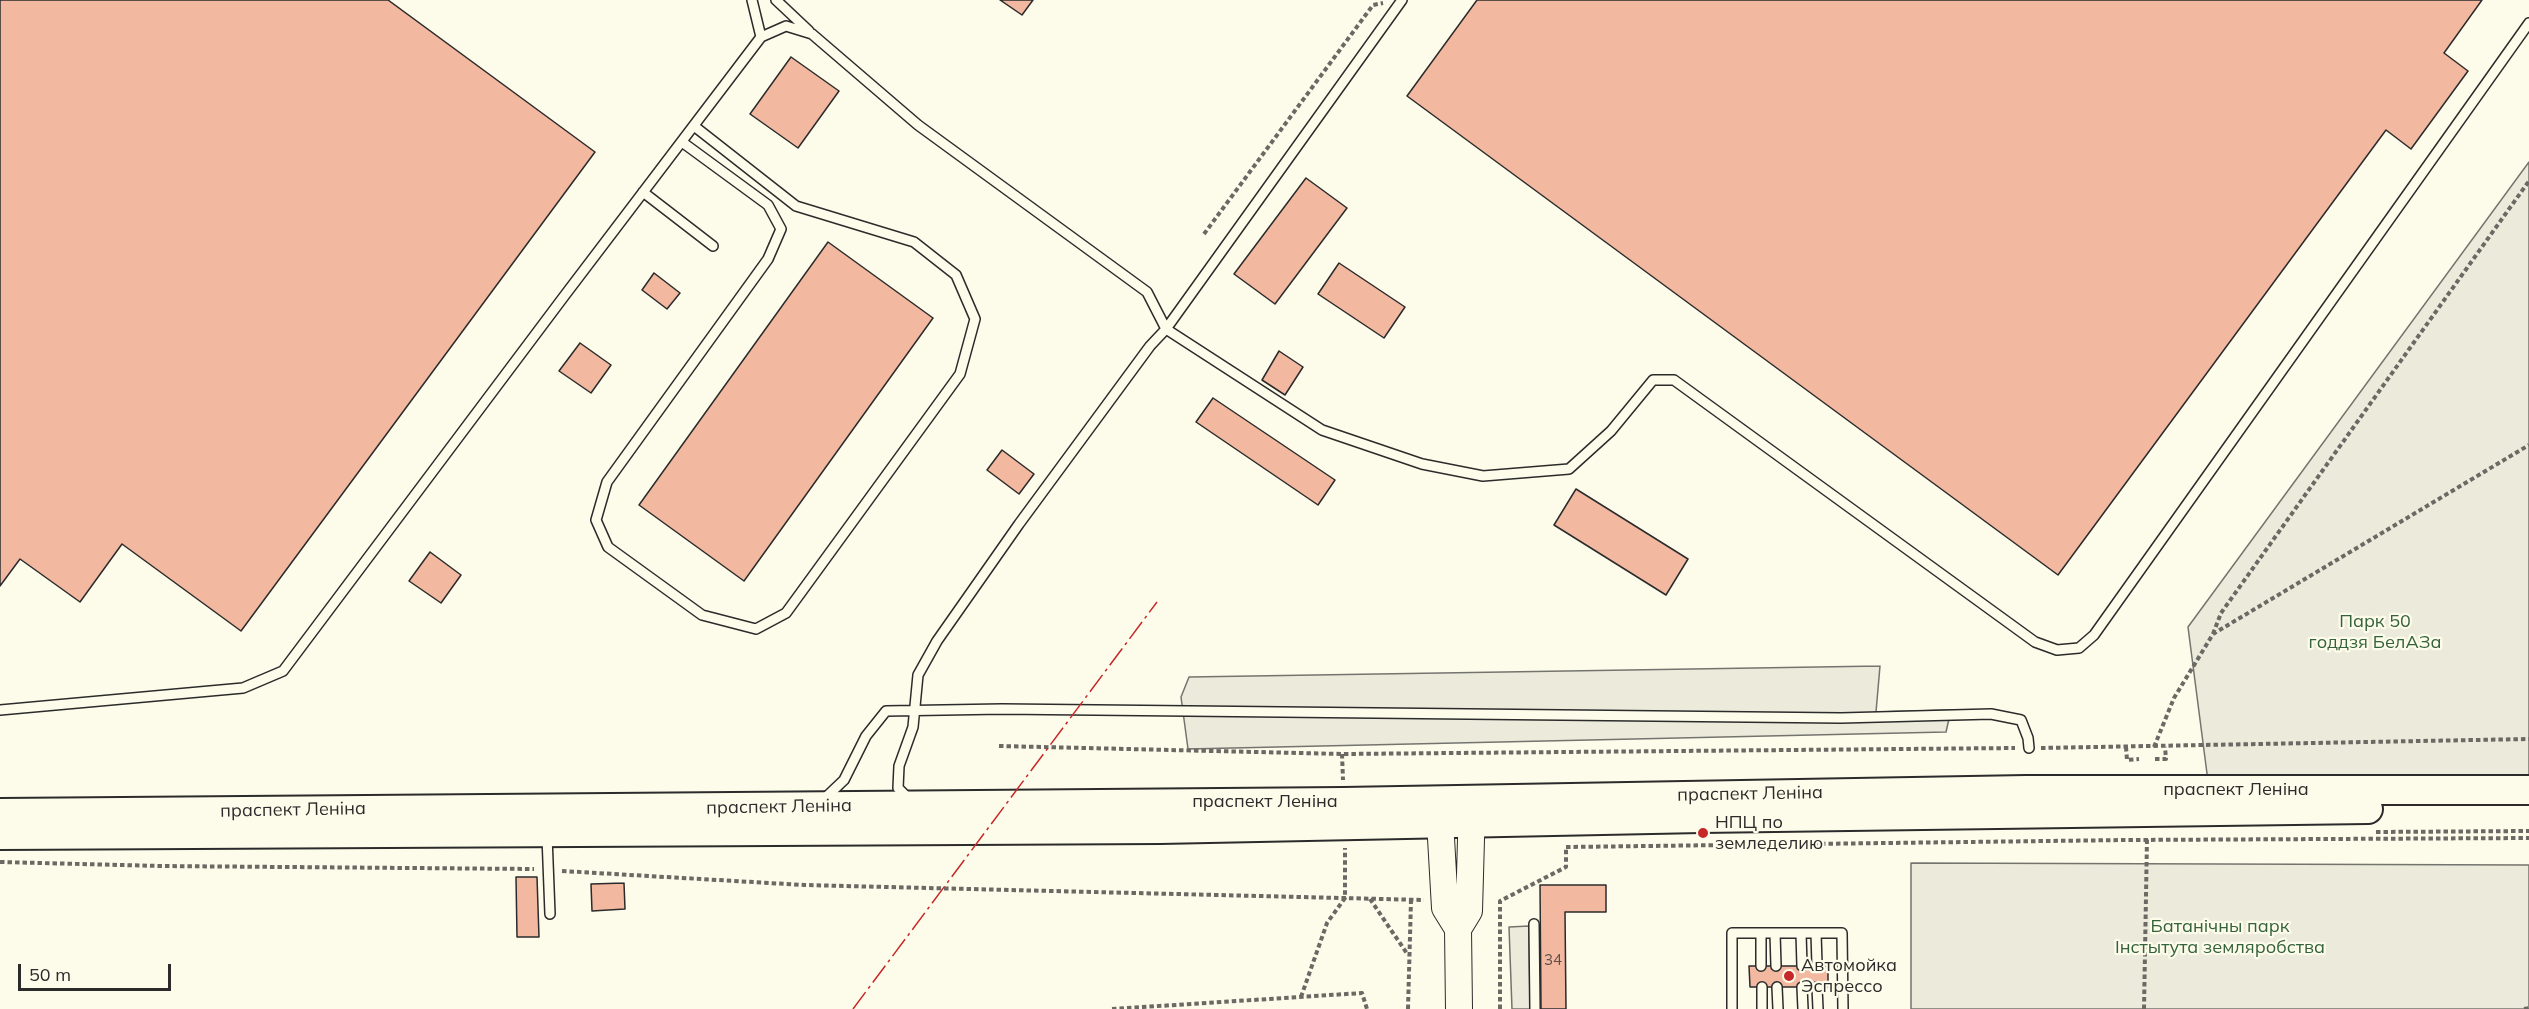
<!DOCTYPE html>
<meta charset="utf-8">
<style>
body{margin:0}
#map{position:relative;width:2529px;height:1009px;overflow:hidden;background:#fdfbea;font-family:Mulish,sans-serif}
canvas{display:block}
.scale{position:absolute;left:18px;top:964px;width:153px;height:27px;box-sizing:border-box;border:3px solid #2b2b2b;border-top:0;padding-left:8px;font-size:18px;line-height:21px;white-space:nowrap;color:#2b2b2b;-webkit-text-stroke:4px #fdfbea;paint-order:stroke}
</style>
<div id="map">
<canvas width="2529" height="1009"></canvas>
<div class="scale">50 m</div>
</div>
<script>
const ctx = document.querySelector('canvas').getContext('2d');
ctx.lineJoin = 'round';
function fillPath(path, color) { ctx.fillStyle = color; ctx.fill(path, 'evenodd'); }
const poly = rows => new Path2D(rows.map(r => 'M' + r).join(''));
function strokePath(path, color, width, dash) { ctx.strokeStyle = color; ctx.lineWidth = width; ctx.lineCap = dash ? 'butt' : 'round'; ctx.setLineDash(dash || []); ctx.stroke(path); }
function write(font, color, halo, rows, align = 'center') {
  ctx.font = font + ' Mulish,sans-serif'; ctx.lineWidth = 4.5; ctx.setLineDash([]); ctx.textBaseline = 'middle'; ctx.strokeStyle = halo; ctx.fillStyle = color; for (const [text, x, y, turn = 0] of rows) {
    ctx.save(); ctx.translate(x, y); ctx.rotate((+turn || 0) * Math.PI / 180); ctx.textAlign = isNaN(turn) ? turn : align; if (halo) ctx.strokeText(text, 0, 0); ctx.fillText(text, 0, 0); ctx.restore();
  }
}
const green = poly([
 [2529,162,2529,785,2209,789,2188,627,2529,162],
 [1911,863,2529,865,2529,1009,1911,1009,1911,863]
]);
fillPath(green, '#ecebdb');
strokePath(green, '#74746e', 1.5);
const parking = poly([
 [1880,666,1876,712,1951,710,1946,732,1188,749,1181,697,1189,677,1880,666],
 [1529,926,1530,1009,1512,1009,1509,927,1529,926]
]);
fillPath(parking, '#eceadb');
strokePath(parking, '#74746e', 1.5);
const building = poly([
 [0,0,388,0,595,152,241,631,122,544,80,602,20,559,0,586,0,0],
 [1000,0,1033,0,1022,15,1000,0],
 [1477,0,2482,0,2444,53,2468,71,2411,149,2386,130,2058,575,1407,96,1477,0],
 [791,57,839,91,798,148,750,114,791,57],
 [1306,178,1347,208,1275,304,1234,274,1306,178],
 [828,242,933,318,744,581,639,505,828,242],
 [1339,263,1405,307,1384,338,1318,294,1339,263],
 [654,273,680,293,667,309,642,290,654,273],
 [580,343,611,365,591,393,559,371,580,343],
 [1279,351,1303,367,1285,395,1262,380,1279,351],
 [1213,398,1335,480,1318,505,1196,422,1213,398],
 [1002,450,1034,474,1019,494,987,470,1002,450],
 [1576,489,1688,559,1666,595,1554,525,1576,489],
 [430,552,461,575,441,603,409,581,430,552],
 [516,877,537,877,539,937,517,937,516,877],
 [624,883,625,909,592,911,591,884,624,883],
 [1540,885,1606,885,1606,912,1565,912,1566,1009,1541,1009,1540,885],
 [1749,966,1828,966,1828,987,1750,987,1749,966]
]);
fillPath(building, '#f2b8a0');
strokePath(building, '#2b2b2b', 1.5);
const lane = poly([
 [752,0,761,37],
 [776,0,809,31],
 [1402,0,1166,329,1322,430,1422,464,1483,476,1569,469,1611,431,1653,380,1674,380,2035,642,2057,650,2079,648,2094,635,2529,23],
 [682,142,768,205,781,229,768,259,607,482,596,520,608,547,702,615,756,629,786,613,960,374,975,319,956,275,914,242,796,206,694,126],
 [643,192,713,246],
 [0,710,243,688,283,671,565,295,761,37,786,26,812,34,918,125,1147,292,1166,329,1150,346,1019,524,937,641,918,675,913,727,899,766,898,788,909,799],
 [823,800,844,780,866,736,886,711,1002,709,1841,718,1991,714,2021,720,2028,738,2029,748],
 [547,836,550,914],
 [1534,924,1535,1009],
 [1761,933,1761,966],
 [1775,933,1776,966],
 [1801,933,1802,966],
 [1816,933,1817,965],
 [1762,987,1762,1009],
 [1777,987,1778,1009],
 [1802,987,1803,1009],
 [1817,987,1818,1009],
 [1732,1009,1732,933,1842,933,1843,1009]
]);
const secondary = poly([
 [1439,803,1445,908,1458,929,1459,1009],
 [1458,929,1469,911,1472,803]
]);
const primary = poly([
 [0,813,1343,802,2026,790,2529,790],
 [0,835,1160,829,1701,818,2368,809]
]);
strokePath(lane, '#2b2b2b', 12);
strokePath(secondary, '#2b2b2b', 28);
strokePath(primary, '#2b2b2b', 32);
strokePath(poly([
 [1204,234,1373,5,1383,3],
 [2213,634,2221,613,2529,181],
 [999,746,1342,754,2015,748],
 [2126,747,2127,760,2139,759],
 [2154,747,2174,698,2213,634,2529,445],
 [2041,748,2529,739],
 [1342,754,1343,780],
 [2155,759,2166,759,2165,747],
 [2376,832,2529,831],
 [1566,847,2127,840,2529,838],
 [0,862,160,866,534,869],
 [562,871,804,885,1424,900],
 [1370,899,1408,955],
 [1301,997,1327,923,1345,898,1345,848],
 [1112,1009,1362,993,1367,1009],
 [1408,1009,1411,900],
 [1500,1009,1500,901,1566,867,1566,847],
 [2144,1009,2147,839],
 [2524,1009,2529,1008]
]), '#6a6964', 4, [4.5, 3]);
strokePath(lane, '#fdfbea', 9);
strokePath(secondary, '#fdfbea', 26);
strokePath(primary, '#fdfbea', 28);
strokePath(poly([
 [853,1009,1157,602]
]), '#c62828', 1.5, [21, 4.5, 3, 4.5]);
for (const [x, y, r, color] of [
 [1703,833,6,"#c62828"],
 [1789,976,6,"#c62828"]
]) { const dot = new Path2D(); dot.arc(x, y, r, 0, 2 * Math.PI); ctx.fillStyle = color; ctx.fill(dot); strokePath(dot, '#fdfbea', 2); }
write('15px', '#5d4e48', null, [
 ["34",1553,960]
]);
write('18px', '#34623c', '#fdfbea', [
 ["Парк 50",2375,622],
 ["годдзя БелАЗа",2375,643],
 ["Батанічны парк",2220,927],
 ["Інстытута земляробства",2220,948]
]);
write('18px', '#2b2b2b', '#fdfbea', [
 ["праспект Леніна",2236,790],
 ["праспект Леніна",1750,794,-1],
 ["праспект Леніна",1265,802],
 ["праспект Леніна",779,807,-1],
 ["праспект Леніна",293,810,-1]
]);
write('18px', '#2b2b2b', '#fdfbea', [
 ["НПЦ по",1715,823],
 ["земледелию",1715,844],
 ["Автомойка",1801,966],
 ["Эспрессо",1801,987]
], 'left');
</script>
